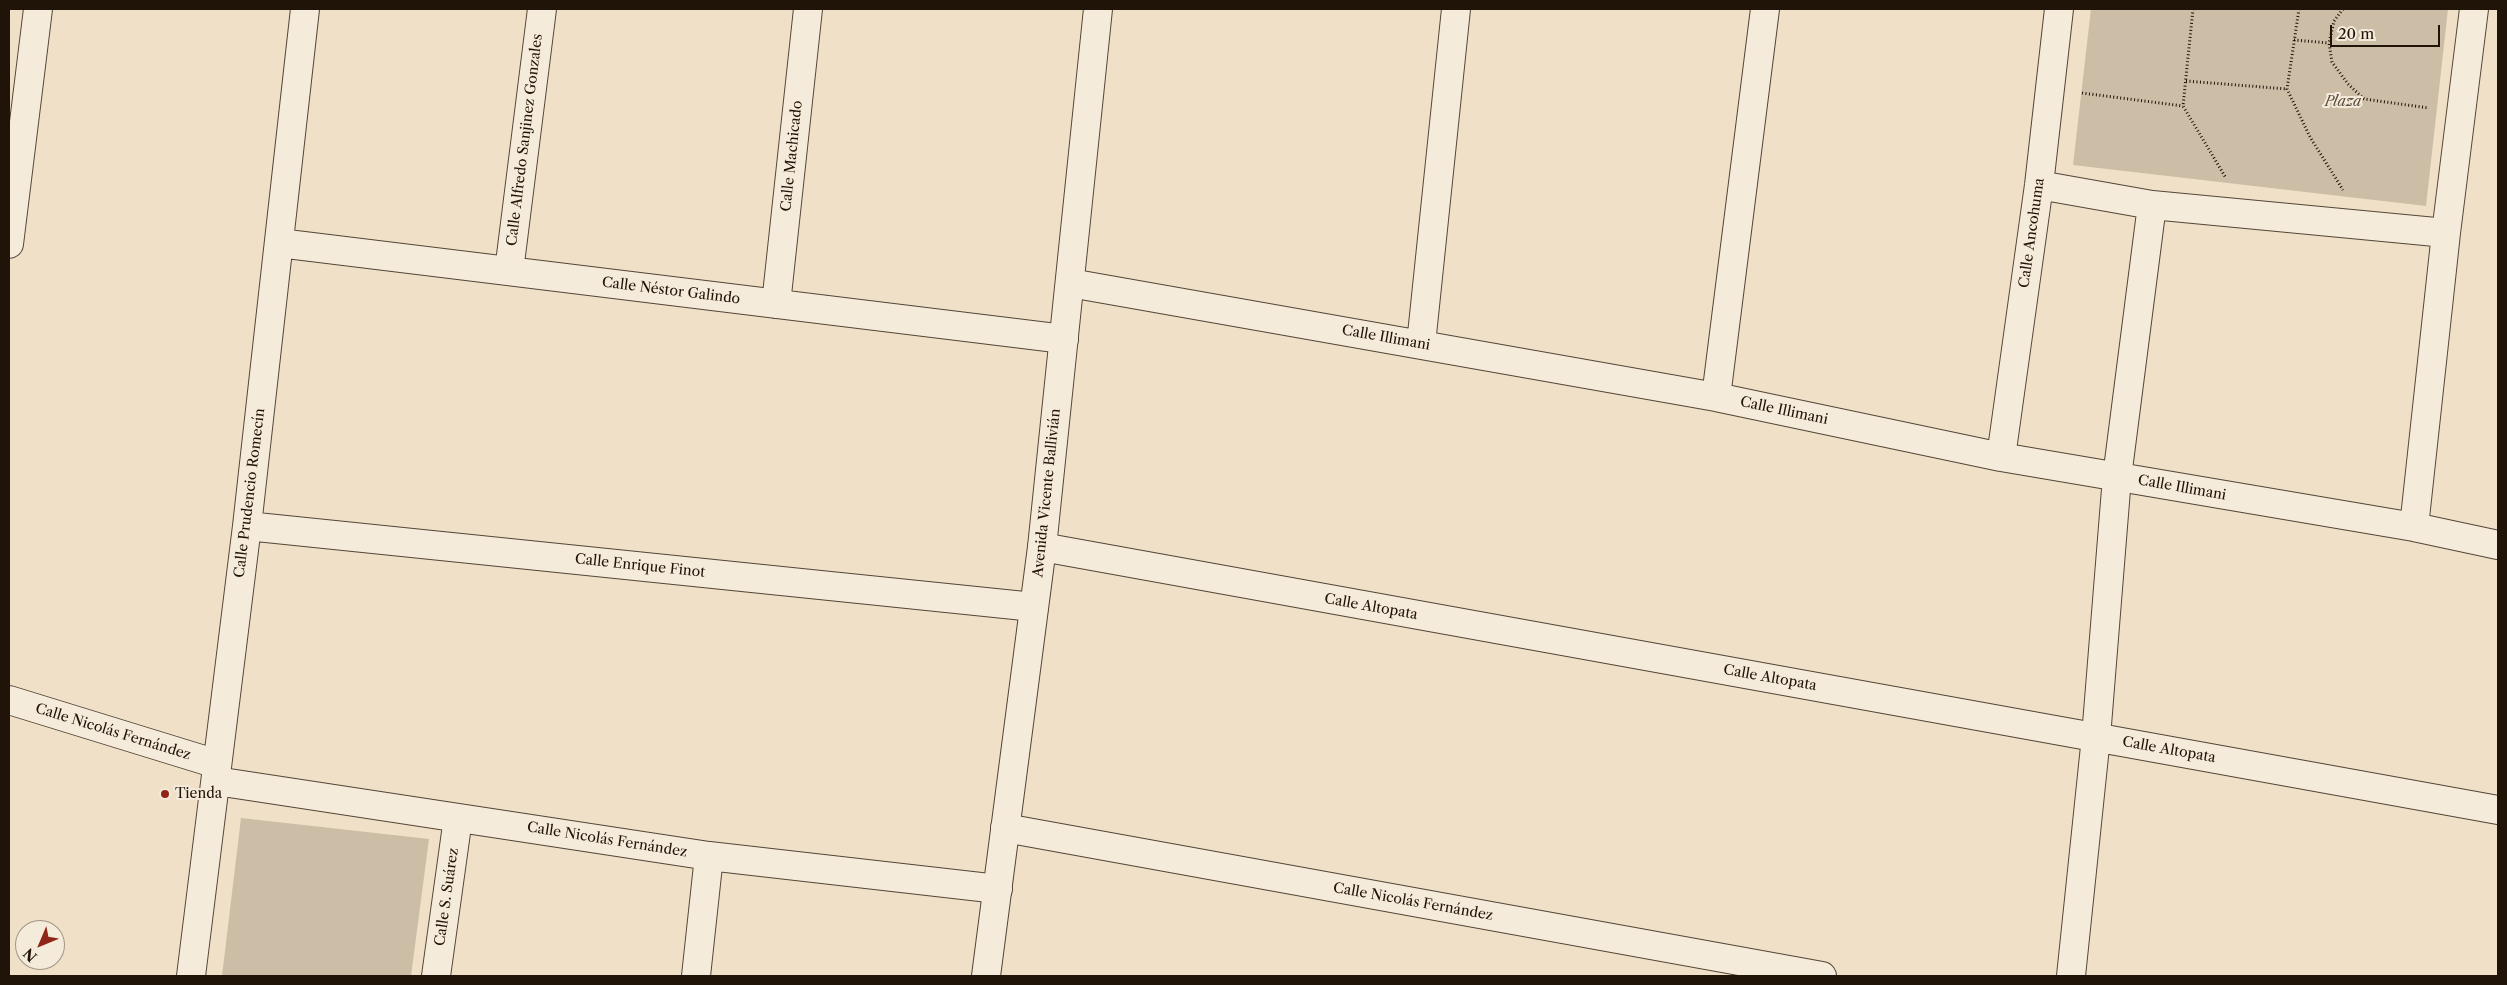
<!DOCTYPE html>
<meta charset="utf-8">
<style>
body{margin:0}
#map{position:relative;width:2507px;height:985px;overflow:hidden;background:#efe0c7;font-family:"Libre Caslon Text",serif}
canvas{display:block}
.frame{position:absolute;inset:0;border:10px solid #201307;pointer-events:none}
.north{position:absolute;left:15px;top:920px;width:50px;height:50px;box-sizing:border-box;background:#f5ebdb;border:1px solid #a09586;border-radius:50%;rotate:225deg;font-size:14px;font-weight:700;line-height:20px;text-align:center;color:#201307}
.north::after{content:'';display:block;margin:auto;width:18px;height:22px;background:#8f2418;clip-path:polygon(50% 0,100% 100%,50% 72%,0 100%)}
.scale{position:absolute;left:2330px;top:25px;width:110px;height:22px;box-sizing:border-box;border:2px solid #201307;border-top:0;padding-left:6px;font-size:15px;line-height:18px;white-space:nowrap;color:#201307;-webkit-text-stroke:4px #f5ebdb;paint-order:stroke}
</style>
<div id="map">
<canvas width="2507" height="985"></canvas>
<div class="frame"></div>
<div class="north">N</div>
<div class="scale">20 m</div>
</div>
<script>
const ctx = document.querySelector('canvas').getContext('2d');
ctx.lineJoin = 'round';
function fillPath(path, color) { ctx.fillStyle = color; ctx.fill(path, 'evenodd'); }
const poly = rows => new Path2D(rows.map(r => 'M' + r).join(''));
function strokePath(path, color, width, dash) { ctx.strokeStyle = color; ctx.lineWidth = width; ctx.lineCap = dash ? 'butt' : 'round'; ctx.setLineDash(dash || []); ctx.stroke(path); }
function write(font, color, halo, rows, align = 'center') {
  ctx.font = font + ' "Libre Caslon Text",serif'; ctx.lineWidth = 4; ctx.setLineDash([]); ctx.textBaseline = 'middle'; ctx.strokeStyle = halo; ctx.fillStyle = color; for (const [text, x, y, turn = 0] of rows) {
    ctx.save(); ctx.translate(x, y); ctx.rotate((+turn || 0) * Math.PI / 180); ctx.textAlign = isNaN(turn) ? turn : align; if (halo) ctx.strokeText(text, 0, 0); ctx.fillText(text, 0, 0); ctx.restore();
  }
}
fillPath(poly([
 [2091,9,2448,9,2426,206,2073,165],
 [241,818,429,839,411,976,222,976]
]), '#ccbda6');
const minor = poly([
 [2039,185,2152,205,2446,233],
 [279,243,1064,339],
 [9,244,38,9],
 [509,271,542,9],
 [1070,283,1716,397,2001,457,2414,527,2498,545],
 [776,304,808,9],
 [1421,344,1456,9],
 [1716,397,1765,9],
 [2001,457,2039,185,2059,9],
 [247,526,1034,607],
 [2414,527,2446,233,2474,9],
 [1042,547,2498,810],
 [9,700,217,764],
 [216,781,709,856,998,889],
 [1005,828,1822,976],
 [191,976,247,526,305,9],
 [436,976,458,818],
 [696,976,709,856],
 [2071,976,2096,737,2117,477,2152,205]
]);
const tertiary = poly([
 [986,976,1042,547,1098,9]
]);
strokePath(minor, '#544637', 30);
strokePath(tertiary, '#544637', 30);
strokePath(poly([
 [2193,9,2183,106,2226,178],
 [2299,9,2287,89,2310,137,2343,190],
 [2343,9,2334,21,2329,43,2332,62,2348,84,2364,99,2429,108],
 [2294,40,2329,43],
 [2186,81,2287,89],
 [2082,93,2183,106]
]), '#201307', 3, [1, 2.5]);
strokePath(minor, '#f5ebdb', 28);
strokePath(tertiary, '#f5ebdb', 28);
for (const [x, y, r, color] of [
 [165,794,5,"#8f2418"]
]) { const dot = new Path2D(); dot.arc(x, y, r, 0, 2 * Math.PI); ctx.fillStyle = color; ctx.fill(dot); strokePath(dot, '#f5ebdb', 2); }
write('italic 14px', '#5c4e3f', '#f5ebdb', [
 ["Plaza",2343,102]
]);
write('14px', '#201307', '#f5ebdb', [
 ["Calle Alfredo Sanjinez Gonzales",525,140,-83],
 ["Calle Machicado",792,156,-84],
 ["Calle Ancohuma",2032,233,-82],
 ["Calle Néstor Galindo",671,291,7],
 ["Calle Illimani",1386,338,10],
 ["Calle Illimani",1784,411,12],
 ["Calle Illimani",2182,488,10],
 ["Calle Prudencio Romecín",250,493,-83],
 ["Avenida Vicente Ballivián",1047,493,-84],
 ["Calle Enrique Finot",640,566,6],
 ["Calle Altopata",1371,607,10],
 ["Calle Altopata",1770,678,10],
 ["Calle Nicolás Fernández",113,732,17],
 ["Calle Altopata",2169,750,10],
 ["Calle Nicolás Fernández",607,840,9],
 ["Calle S. Suárez",447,897,-82],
 ["Calle Nicolás Fernández",1413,902,10]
]);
write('14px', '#201307', '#f5ebdb', [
 ["Tienda",175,794]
], 'left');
</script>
